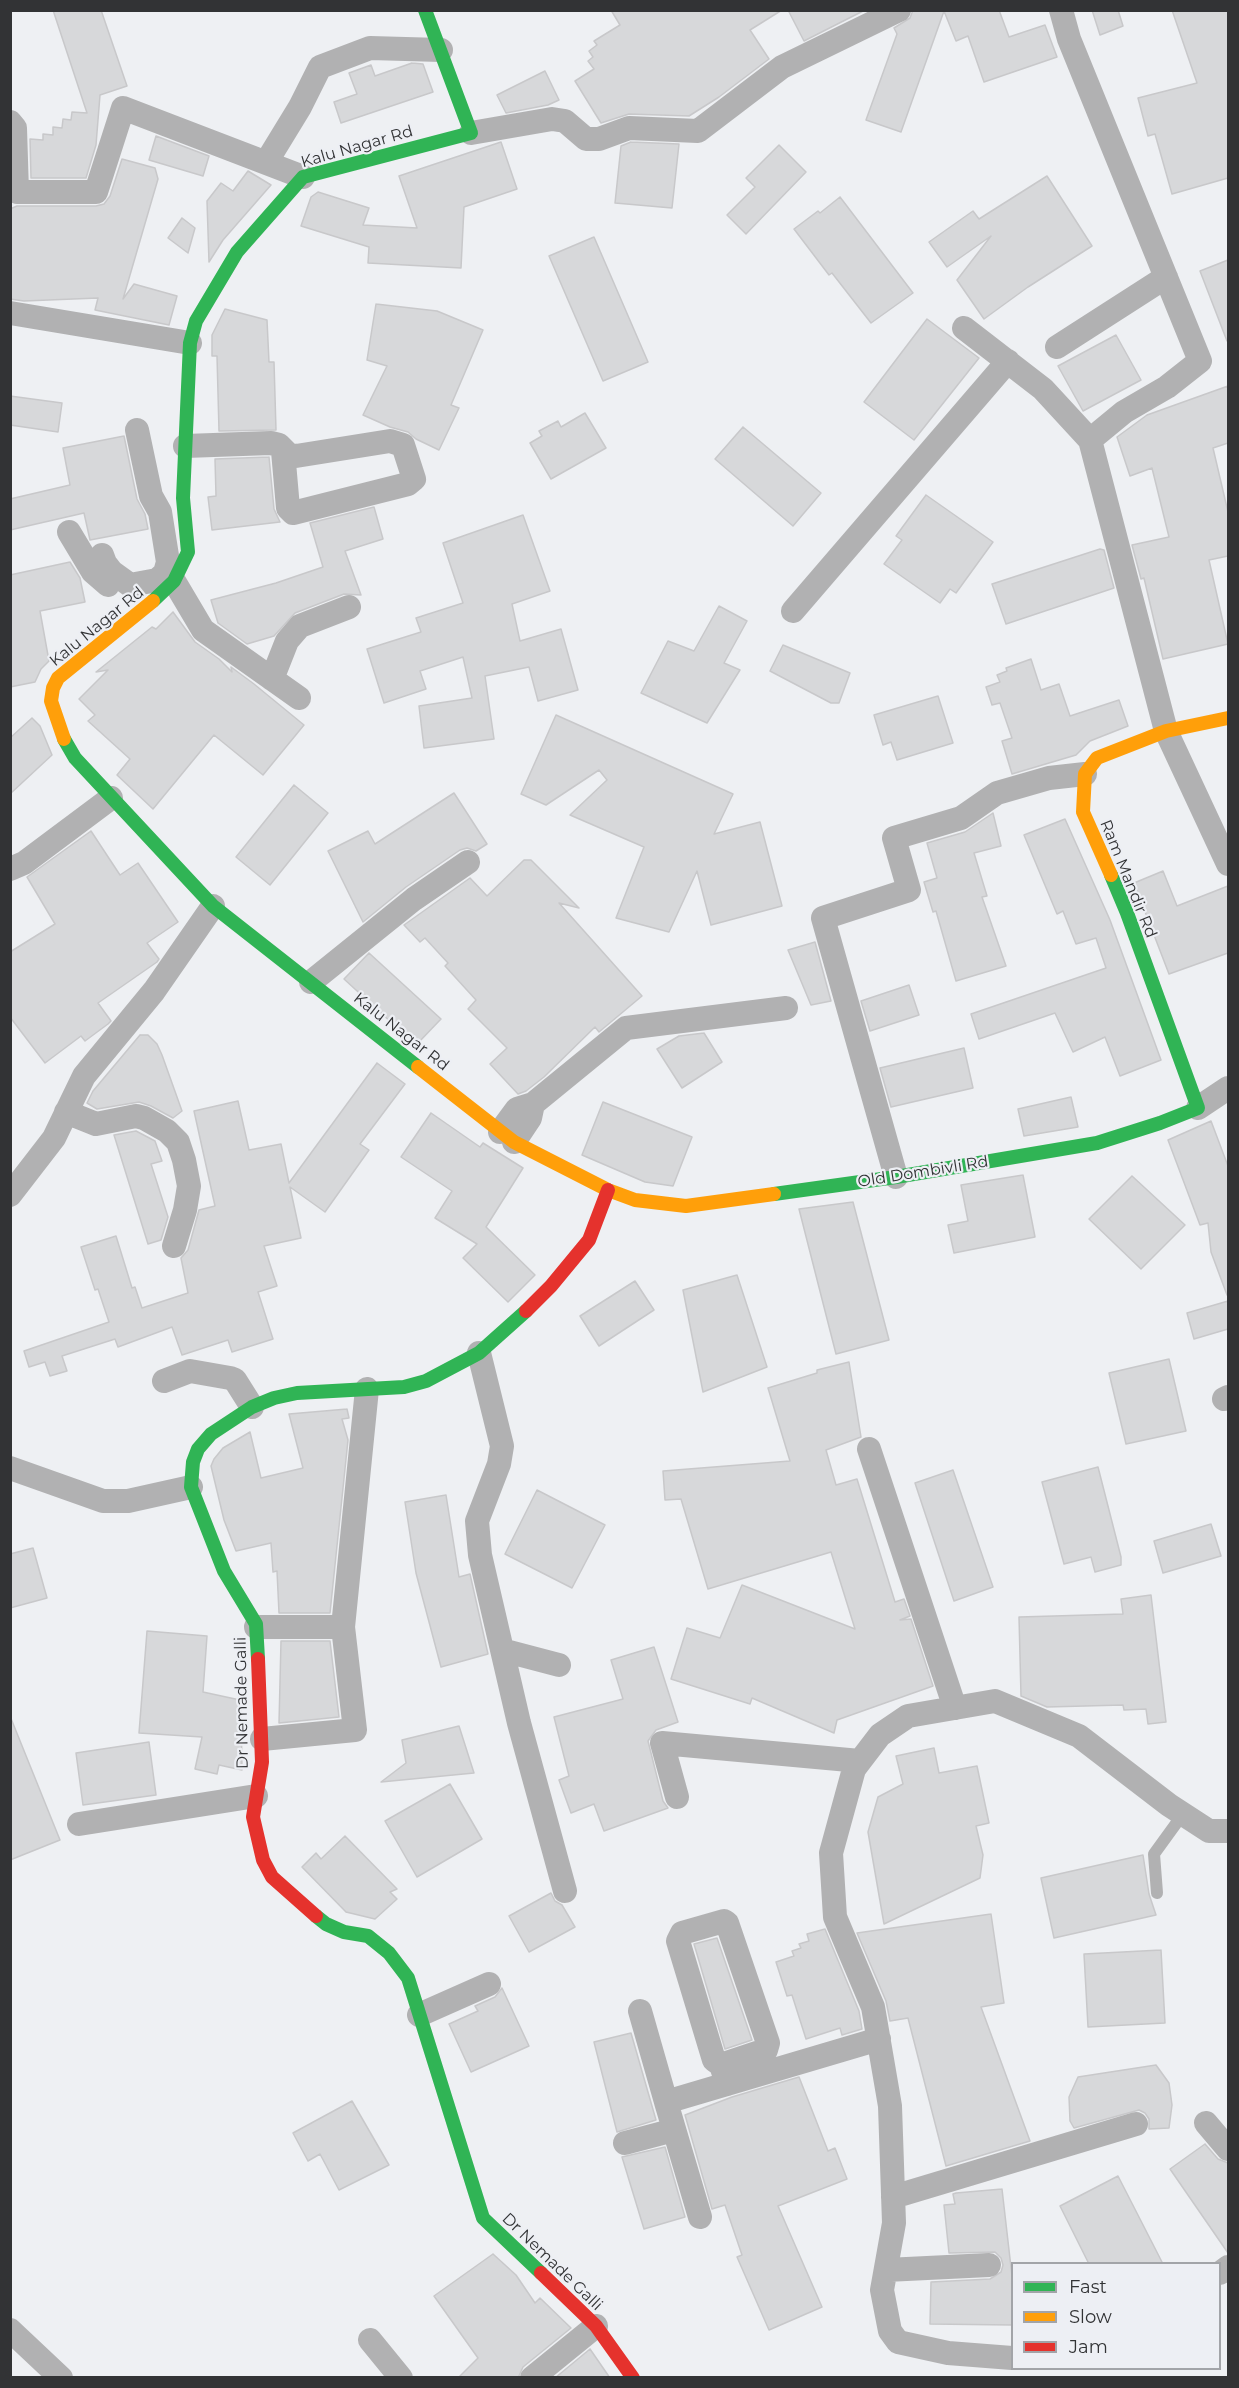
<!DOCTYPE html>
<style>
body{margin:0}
#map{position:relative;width:1239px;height:2388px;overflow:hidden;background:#eef0f3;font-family:Montserrat,sans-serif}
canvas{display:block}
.frame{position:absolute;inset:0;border:12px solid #323335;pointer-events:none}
.legend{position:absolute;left:1011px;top:2262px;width:210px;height:108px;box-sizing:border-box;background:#edeff4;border:2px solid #a2a4a8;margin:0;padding:8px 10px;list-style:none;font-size:18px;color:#323335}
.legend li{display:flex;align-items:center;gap:12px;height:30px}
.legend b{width:30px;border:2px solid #a2a4a8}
</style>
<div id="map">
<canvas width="1239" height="2388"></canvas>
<div class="frame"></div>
<ul class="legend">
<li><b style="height:8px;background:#30b455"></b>Fast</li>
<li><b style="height:8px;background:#ff9f0a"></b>Slow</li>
<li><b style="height:8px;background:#e5322d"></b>Jam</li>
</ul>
</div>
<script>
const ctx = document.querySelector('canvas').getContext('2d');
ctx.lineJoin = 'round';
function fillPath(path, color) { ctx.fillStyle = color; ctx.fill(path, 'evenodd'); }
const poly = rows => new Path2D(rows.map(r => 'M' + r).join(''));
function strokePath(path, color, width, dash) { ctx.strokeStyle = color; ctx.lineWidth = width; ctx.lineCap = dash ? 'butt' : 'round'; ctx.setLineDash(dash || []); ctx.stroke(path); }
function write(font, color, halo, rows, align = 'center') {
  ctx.font = font + ' Montserrat,sans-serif'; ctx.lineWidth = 4.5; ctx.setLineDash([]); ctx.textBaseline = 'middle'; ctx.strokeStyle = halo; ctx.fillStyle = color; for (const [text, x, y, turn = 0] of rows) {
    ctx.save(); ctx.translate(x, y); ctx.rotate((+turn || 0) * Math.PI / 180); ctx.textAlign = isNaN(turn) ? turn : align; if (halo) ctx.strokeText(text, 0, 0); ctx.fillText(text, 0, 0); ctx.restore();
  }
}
const building = poly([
 [53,10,101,10,127,86,100,95,96,145,86,178,31,178,30,139,43,140,43,134,53,135,53,127,62,128,63,119,71,120,72,112,87,113,53,10],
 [611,10,782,10,750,30,769,59,719,97,689,116,629,114,601,123,575,81,594,69,588,61,593,57,589,51,597,45,594,41,620,25,611,10],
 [788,10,865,10,804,41,788,10],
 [913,10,999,10,1009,37,1045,25,1057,57,984,82,968,36,956,41,944,11,901,132,866,120,897,34,894,28,910,18,913,10],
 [1092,10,1118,10,1123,26,1100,35,1092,10],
 [1172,10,1228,10,1228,178,1172,194,1155,134,1148,136,1138,98,1197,83,1172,10],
 [412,63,423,64,433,92,341,123,334,102,357,94,349,73,371,65,375,76,412,63],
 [545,71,559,100,548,105,506,113,497,95,545,71],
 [156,136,209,156,203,176,149,160,156,136],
 [501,142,517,189,464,207,461,268,368,263,369,247,301,226,311,197,318,192,369,208,363,225,417,228,399,176,501,142],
 [631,142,679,144,672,208,615,203,621,146,631,142],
 [779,145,806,172,746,234,727,215,755,187,746,178,779,145],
 [122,159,155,168,158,179,123,299,134,284,177,296,169,325,95,310,98,298,24,301,10,299,10,209,17,206,96,206,104,204,110,196,122,159],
 [248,171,271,185,223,240,209,262,207,201,221,183,233,191,248,171],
 [1047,176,1092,246,1028,287,984,319,957,280,991,236,947,267,929,242,973,211,979,219,1047,176],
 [840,197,913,293,871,323,832,273,829,275,794,229,818,211,820,213,840,197],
 [182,218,195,228,188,253,168,238,182,218],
 [594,237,648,362,603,381,549,256,594,237],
 [1228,260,1228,341,1227,341,1200,271,1228,260],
 [376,304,437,311,483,330,451,405,459,408,439,450,416,439,408,432,390,427,363,415,387,366,367,360,376,304],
 [225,309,267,320,269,362,274,362,276,430,219,431,217,356,212,356,212,335,225,309],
 [927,319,979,358,914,440,864,402,927,319],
 [1116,335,1141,380,1083,411,1058,366,1116,335],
 [1228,386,1228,443,1213,448,1228,512,1228,556,1209,560,1228,644,1163,659,1144,578,1141,579,1132,545,1169,537,1152,468,1130,476,1117,437,1147,415,1228,386],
 [10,396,62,403,58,432,10,425,10,396],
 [585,413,606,448,551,479,530,443,542,436,539,431,558,421,561,427,585,413],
 [743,427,821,493,793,526,715,459,743,427],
 [124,436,137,499,145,514,148,529,90,540,84,513,10,530,10,499,70,485,63,448,124,436],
 [269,457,274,509,280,522,212,530,208,497,216,496,215,459,269,457],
 [926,495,993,542,956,593,950,589,940,603,884,564,902,540,896,536,926,495],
 [374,507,383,539,345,551,361,595,344,594,295,613,274,636,247,644,218,623,211,600,276,583,323,567,310,523,374,507],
 [523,515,550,591,512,604,520,641,561,629,578,690,538,701,529,667,485,676,494,739,424,748,419,706,472,698,463,657,420,671,426,689,384,703,367,649,421,632,416,618,463,603,443,543,523,515],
 [1100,549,1104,550,1114,588,1006,624,992,584,1100,549],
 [70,562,80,578,85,602,40,611,49,661,41,669,35,682,10,687,10,575,70,562],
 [719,606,747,621,724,663,740,670,707,723,641,693,668,641,694,651,719,606],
 [173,612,195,642,219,659,232,672,231,667,254,684,304,725,263,775,214,735,153,809,117,775,130,759,88,721,95,715,79,699,108,670,96,672,152,627,156,629,173,612],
 [783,645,850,673,839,703,831,703,770,671,783,645],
 [1031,659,1041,690,1059,684,1070,716,1119,700,1128,726,1090,741,1076,755,1012,774,1002,741,1012,738,1000,703,992,705,986,687,1000,682,997,675,1007,671,1006,668,1031,659],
 [938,696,953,743,897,760,891,742,883,745,874,715,938,696],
 [556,715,733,794,714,834,760,822,782,906,711,925,697,871,669,932,616,918,644,847,570,815,607,780,599,770,546,805,521,794,556,715],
 [32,718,40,726,52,755,10,794,10,738,32,718],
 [294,785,328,813,270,885,236,857,294,785],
 [454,793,487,844,476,851,467,848,460,850,406,887,363,922,328,851,368,831,375,844,454,793],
 [993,813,1001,846,974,853,987,896,982,897,1006,966,956,981,936,911,933,912,924,882,937,878,927,843,965,832,993,813],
 [1065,819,1110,920,1161,1060,1120,1076,1105,1037,1073,1052,1055,1013,979,1039,971,1014,1106,968,1096,938,1076,944,1063,911,1057,914,1024,835,1065,819],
 [91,831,120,875,138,863,178,922,147,943,159,959,157,962,98,1003,111,1021,108,1024,85,1041,81,1036,45,1063,10,1017,10,952,55,924,27,877,91,831],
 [524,860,531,860,579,908,559,903,642,996,599,1032,595,1027,544,1077,526,1091,518,1094,490,1064,507,1048,468,1009,476,1000,445,966,448,963,425,938,420,942,404,925,470,878,487,896,524,860],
 [1163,871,1177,906,1228,886,1228,953,1169,974,1134,883,1163,871],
 [815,942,831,1001,811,1005,788,950,815,942],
 [369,953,441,1019,418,1043,393,1024,344,979,369,953],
 [909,985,919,1015,870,1031,861,1001,909,985],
 [704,1033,722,1062,682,1088,657,1049,679,1036,704,1033],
 [140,1035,148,1035,157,1044,162,1055,182,1111,173,1118,151,1106,139,1102,97,1109,87,1103,93,1091,140,1035],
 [964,1048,973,1088,891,1107,880,1068,964,1048],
 [377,1063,405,1084,360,1144,369,1150,325,1212,290,1187,301,1238,264,1246,277,1286,258,1292,273,1339,232,1352,228,1340,182,1355,172,1327,118,1347,115,1339,62,1356,67,1371,50,1376,45,1362,29,1367,24,1351,109,1322,98,1289,95,1290,81,1247,116,1236,132,1288,135,1287,142,1308,188,1293,181,1258,188,1250,199,1210,215,1206,194,1111,238,1101,249,1150,281,1144,289,1183,377,1063],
 [1071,1097,1078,1127,1024,1136,1018,1109,1071,1097],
 [603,1102,692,1137,673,1186,645,1182,582,1155,603,1102],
 [431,1113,480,1147,483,1143,523,1168,486,1227,535,1275,508,1302,463,1258,477,1244,435,1218,452,1191,401,1157,431,1113],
 [1211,1121,1228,1166,1228,1294,1227,1295,1211,1252,1208,1223,1200,1225,1168,1140,1211,1121],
 [136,1131,155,1141,162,1161,151,1164,168,1217,161,1240,148,1244,114,1135,136,1131],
 [1023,1175,1035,1237,954,1253,948,1225,968,1221,961,1185,1023,1175],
 [1132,1176,1185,1225,1141,1269,1089,1219,1132,1176],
 [853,1202,889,1340,836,1354,799,1209,853,1202],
 [737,1275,767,1367,703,1392,683,1290,737,1275],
 [635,1281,654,1310,599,1346,580,1316,635,1281],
 [1228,1301,1228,1329,1194,1339,1187,1313,1228,1301],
 [1169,1359,1186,1431,1126,1444,1109,1373,1169,1359],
 [849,1362,861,1437,826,1450,836,1485,857,1479,895,1602,904,1599,910,1616,900,1620,911,1619,933,1686,837,1720,834,1733,752,1698,750,1704,671,1679,687,1628,720,1638,742,1585,855,1629,831,1552,708,1589,681,1499,665,1500,663,1471,790,1461,768,1388,817,1373,817,1370,849,1362],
 [347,1409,349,1418,342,1419,348,1440,330,1613,279,1613,277,1571,273,1572,271,1543,236,1551,224,1520,211,1466,214,1459,223,1448,250,1432,261,1478,303,1468,289,1414,347,1409],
 [1098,1467,1121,1557,1121,1565,1095,1572,1091,1557,1064,1564,1042,1482,1098,1467],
 [953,1470,993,1587,954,1601,915,1483,953,1470],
 [537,1490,605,1525,572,1588,505,1554,537,1490],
 [446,1495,459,1577,470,1574,488,1654,441,1667,416,1573,405,1502,446,1495],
 [1211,1524,1221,1556,1163,1573,1154,1541,1211,1524],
 [33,1548,47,1598,10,1608,10,1554,33,1548],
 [1151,1595,1166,1722,1148,1724,1146,1709,1124,1710,1123,1705,1047,1707,1021,1696,1019,1617,1123,1614,1121,1599,1151,1595],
 [147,1631,207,1636,203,1692,240,1700,238,1708,241,1710,242,1770,219,1765,217,1774,195,1769,202,1737,139,1733,147,1631],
 [281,1641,330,1641,339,1717,279,1723,281,1641],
 [654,1647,678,1722,656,1730,648,1741,663,1801,668,1808,604,1831,594,1804,571,1813,559,1780,569,1776,554,1717,623,1699,611,1660,654,1647],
 [10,1716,60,1840,10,1860,10,1716],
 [459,1726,474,1773,381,1782,406,1763,402,1740,459,1726],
 [149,1742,156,1795,83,1805,76,1753,149,1742],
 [934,1748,939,1773,977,1766,989,1823,976,1826,983,1855,980,1878,884,1924,868,1832,878,1797,903,1784,896,1756,934,1748],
 [450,1784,482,1839,417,1877,385,1821,450,1784],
 [345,1836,397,1889,390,1892,397,1899,375,1919,346,1912,302,1867,316,1853,321,1859,345,1836],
 [1143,1855,1149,1894,1156,1915,1054,1938,1041,1878,1143,1855],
 [551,1893,555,1901,562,1905,575,1927,529,1952,509,1916,551,1893],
 [991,1914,1004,2003,981,2007,1030,2141,946,2166,908,2018,890,2021,886,2001,857,1933,991,1914],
 [825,1929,859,2011,862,2029,842,2035,840,2028,806,2039,792,1995,787,1996,776,1962,794,1956,792,1951,801,1948,799,1944,809,1941,807,1934,825,1929],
 [717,1938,752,2040,725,2049,694,1944,717,1938],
 [1161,1950,1165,2023,1088,2027,1084,1954,1161,1950],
 [502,1988,529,2046,471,2072,449,2024,478,2011,475,2006,495,1997,502,1988],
 [631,2033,656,2120,617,2132,594,2042,631,2033],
 [1156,2065,1169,2083,1172,2105,1169,2128,1149,2129,1149,2119,1145,2113,1139,2110,1074,2128,1070,2121,1069,2097,1078,2077,1156,2065],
 [799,2077,828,2151,835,2148,847,2179,778,2206,822,2307,769,2330,737,2257,742,2255,725,2205,712,2209,685,2115,732,2097,799,2077],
 [352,2101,389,2165,339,2190,320,2154,308,2161,293,2133,352,2101],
 [1205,2144,1218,2159,1228,2163,1228,2253,1170,2169,1205,2144],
 [665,2147,685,2217,644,2229,622,2157,665,2147],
 [1118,2176,1163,2264,1089,2264,1060,2206,1118,2176],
 [1002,2189,1012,2276,1012,2325,930,2324,931,2282,990,2279,1001,2272,1003,2265,1001,2258,995,2252,949,2253,944,2205,955,2204,953,2194,956,2193,1002,2189],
 [493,2254,516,2275,535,2303,540,2298,571,2328,523,2367,518,2378,458,2378,478,2358,434,2296,493,2254],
 [590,2349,610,2378,555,2378,590,2349]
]);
fillPath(building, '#d7d8da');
strokePath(building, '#c8c8ca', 1.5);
strokePath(poly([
 [1157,1893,1154,1854,1183,1814]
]), '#b1b1b2', 12);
strokePath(poly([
 [1061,10,1069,39,1200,361,1167,387,1124,412,1090,440,1166,731,1228,864],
 [10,122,15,128,17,192,96,192,123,108,303,177],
 [471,133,552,119,565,121,586,139,599,139,629,128,698,131,782,67,899,10],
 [267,161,300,107,320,67,370,48,441,50],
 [10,313,190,343],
 [964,328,1043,389,1090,440],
 [1057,347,1166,277],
 [185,446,271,443,279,445,289,455,296,456,390,441,403,445,414,479,408,484,293,513,288,508,283,451],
 [69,532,93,572,108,585],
 [102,555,105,563,112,572,130,585,157,580,165,573,168,562,160,512,151,496,137,430],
 [174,581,203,630,299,698],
 [793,611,1008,361],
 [272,679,287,641,300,626,349,607],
 [10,869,24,863,111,798],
 [311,982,414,899,468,862],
 [533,1104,626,1028,786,1008],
 [1198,1108,1228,1088],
 [66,1112,96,1124,136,1116,144,1118,167,1131,178,1142,184,1160,189,1186,185,1210,174,1246],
 [500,1132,517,1109,533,1104,530,1118,514,1142],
 [896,1177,823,918,909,890,894,838,961,818,997,793,1049,778,1085,774],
 [10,1195,54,1138,84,1076,154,991,213,906],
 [479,1353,502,1446,499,1464,477,1521,480,1555,519,1723,565,1891],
 [164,1381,190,1371,230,1378,235,1380,252,1407],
 [1224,1399,1228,1397],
 [869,1449,955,1708],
 [10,1468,103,1501,128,1501,191,1487],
 [256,1627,343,1627],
 [502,1650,559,1665],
 [262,1739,355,1730,343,1627,367,1389],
 [677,1797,662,1743,860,1761],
 [79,1824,256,1796],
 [640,2011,666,2102],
 [419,2015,489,1984],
 [721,2065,766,2050,768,2043,727,1923,724,1921,682,1933,678,1941,714,2060,721,2065,727,2084],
 [1206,2123,1228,2149],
 [625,2143,674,2130],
 [893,2197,1136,2124],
 [700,2217,666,2102,879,2039],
 [886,2270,989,2265],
 [1220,2273,1228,2267],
 [10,2330,61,2378],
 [370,2340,401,2378],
 [1012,2358,948,2353,898,2342,890,2331,882,2290,894,2223,890,2106,873,2007,835,1917,831,1853,854,1769,880,1735,908,1716,995,1701,1079,1736,1169,1805,1209,1831,1228,1831],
 [532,2378,596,2326]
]), '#b1b1b2', 24);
strokePath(poly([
 [153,601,174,581,188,552,183,498,190,343,196,321,237,252,303,177,471,133,425,10],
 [64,739,75,758,213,906,418,1067],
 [774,1194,896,1177,1097,1143,1160,1123,1198,1108,1127,913,1111,875],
 [258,1659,256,1624,224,1571,191,1487,193,1462,198,1449,211,1434,252,1407,274,1398,297,1393,404,1387,426,1381,479,1353,526,1311],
 [316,1916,326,1924,344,1932,368,1936,389,1953,408,1978,483,2218,541,2273]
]), '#30b455', 14);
strokePath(poly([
 [64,739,51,701,53,688,58,678,153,601],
 [1111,875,1083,812,1085,774,1097,758,1166,731,1228,718],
 [418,1067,514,1142,608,1190,635,1200,686,1206,774,1194]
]), '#ff9f0a', 14);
strokePath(poly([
 [526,1311,551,1286,589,1240,608,1190],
 [258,1659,262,1762,253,1817,263,1860,272,1877,316,1916],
 [541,2273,596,2326,633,2378]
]), '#e5322d', 14);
write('16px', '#323335', '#edeff4', [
 ["Kalu Nagar Rd",357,147,-16],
 ["Kalu Nagar Rd",97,627,-39],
 ["Ram Mandir Rd",1128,879,68],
 ["Kalu Nagar Rd",401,1032,38],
 ["Old Dombivli Rd",923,1172,-9],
 ["Dr Nemade Galli",242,1703,-91],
 ["Dr Nemade Galli",552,2262,44]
]);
</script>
